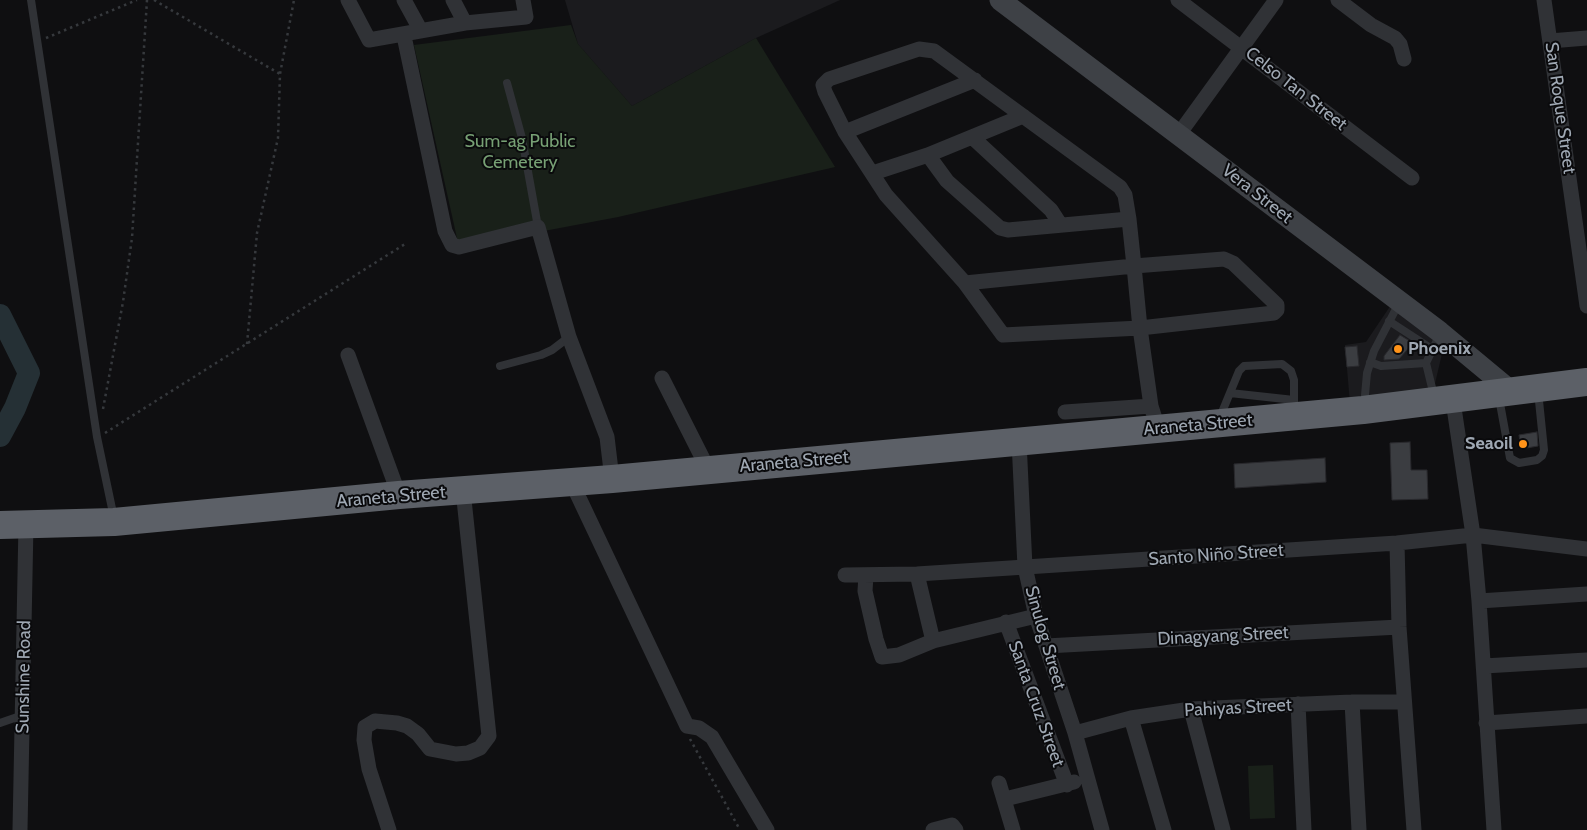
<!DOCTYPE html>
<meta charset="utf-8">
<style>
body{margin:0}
canvas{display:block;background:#0f0f11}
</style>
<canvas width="1587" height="830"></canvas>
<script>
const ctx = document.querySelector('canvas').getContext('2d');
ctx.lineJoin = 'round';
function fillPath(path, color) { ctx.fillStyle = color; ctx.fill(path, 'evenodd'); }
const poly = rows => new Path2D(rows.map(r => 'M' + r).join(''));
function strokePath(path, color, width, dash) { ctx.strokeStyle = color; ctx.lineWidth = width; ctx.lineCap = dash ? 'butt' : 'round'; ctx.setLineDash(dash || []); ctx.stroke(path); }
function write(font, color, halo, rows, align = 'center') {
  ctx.font = font + ' Cabin,sans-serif'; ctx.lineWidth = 4; ctx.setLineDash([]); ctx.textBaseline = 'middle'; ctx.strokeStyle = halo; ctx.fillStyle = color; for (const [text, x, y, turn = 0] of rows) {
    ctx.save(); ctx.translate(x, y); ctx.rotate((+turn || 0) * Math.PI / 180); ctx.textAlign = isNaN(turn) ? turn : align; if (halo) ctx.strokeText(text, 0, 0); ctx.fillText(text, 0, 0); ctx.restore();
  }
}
fillPath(poly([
 [565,0,840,0,756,38,632,106,578,44],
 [1391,305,1444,345,1433,392,1350,403,1345,345,1366,342]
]), '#1b1b1e');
fillPath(poly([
 [571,25,578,44,632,106,756,38,835,167,618,217,459,247,414,45],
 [1273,765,1275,818,1250,819,1248,766]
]), '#192019');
strokePath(poly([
 [0,315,29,373,15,408,0,436]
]), '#253035', 22);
const building = poly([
 [1400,335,1413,343,1399,359,1384,360,1384,356,1400,335],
 [1357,346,1359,366,1347,367,1345,347,1357,346],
 [1537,432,1538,446,1521,449,1519,435,1537,432],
 [1410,442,1411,470,1427,470,1428,499,1392,500,1390,443,1410,442],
 [1325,458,1326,482,1235,488,1234,464,1325,458]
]);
fillPath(building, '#3b3d41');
strokePath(building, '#29292d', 1);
strokePath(poly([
 [154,0,280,74],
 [46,38,137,0],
 [247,344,257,233,278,138,280,74,294,0],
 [103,409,123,302,132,238,147,0],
 [105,433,405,244],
 [690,739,740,830]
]), '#36393d', 2.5, [2.5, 4]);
strokePath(poly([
 [31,0,97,437,114,518],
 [507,83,522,138,538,227],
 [1389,321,1432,349],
 [1370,362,1381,366,1426,363],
 [500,366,541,355,552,350,569,337],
 [1230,393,1294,400],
 [1434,396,1426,363,1440,334],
 [1499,398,1510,458,1519,463,1537,460,1542,456,1544,450,1538,391],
 [1364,406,1367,373,1374,351,1399,303],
 [1220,417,1239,371,1244,366,1282,364,1291,371,1294,380,1294,411],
 [0,723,23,715]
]), '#303236', 8);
strokePath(poly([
 [348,0,369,40,465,23,526,17,523,0],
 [404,0,421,31],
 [453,0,465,23],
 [1178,0,1412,178],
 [1338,0,1371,25,1395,38,1400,44,1404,59],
 [1544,0,1587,306],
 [404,36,445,231,452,245,459,247,538,227,569,337,607,437,612,479],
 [1550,41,1587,38],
 [845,132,975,80],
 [1179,134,1276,0],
 [972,137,1051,210,1060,224],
 [928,155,947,181,1000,228,1008,230,1129,219],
 [873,173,928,155,1023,116],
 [965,283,1134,266,1224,259,1233,263,1277,305,1277,310,1274,313,1140,328,1003,335,965,283,886,195,845,132,825,92,823,85,829,79,919,49,934,51,1120,187,1125,195,1129,219,1134,266,1140,328,1151,406,1158,428],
 [348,355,399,495],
 [662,378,708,469],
 [1453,401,1473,535,1479,601,1494,830],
 [1065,412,1151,406],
 [1019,441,1025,567,1036,616,1075,733,1102,830],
 [571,481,687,726,699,728,712,737,767,830],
 [1397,543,1399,627,1414,830],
 [917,574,933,641],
 [845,575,917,574,1397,543,1473,535,1587,549],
 [866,575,865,591,876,639,882,657,899,655,933,641,1036,616],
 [1479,601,1587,594],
 [1006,622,1067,785],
 [1046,646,1399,627],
 [1484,666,1587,660],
 [1352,702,1359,830],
 [1298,704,1304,830],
 [1191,709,1223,830],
 [1131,718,1164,830],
 [1486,723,1587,716],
 [1075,733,1131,718,1191,709,1352,702,1404,702],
 [999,783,1013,830],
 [1005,799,1074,782],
 [20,830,26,524],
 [389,830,369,769,364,740,365,727,375,721,397,723,407,726,418,734,430,749,456,754,468,753,480,748,489,736,463,490],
 [933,830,952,825,956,830]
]), '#303236', 15);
strokePath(poly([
 [1000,0,1440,332,1511,391]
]), '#3e4146', 21);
strokePath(poly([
 [0,525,114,522,399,495,612,479,1363,410,1587,382]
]), '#5c6067', 28);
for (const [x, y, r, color] of [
 [1398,349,5,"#ff9319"],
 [1523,444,5,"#ff9319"]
]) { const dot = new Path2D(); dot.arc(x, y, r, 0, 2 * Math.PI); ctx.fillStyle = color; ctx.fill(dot); strokePath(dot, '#0a0a0c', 2); }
write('18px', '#9fa8b3', '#0a0a0c', [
 ["Celso Tan Street",1296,89,38],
 ["San Roque Street",1560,108,82],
 ["Vera Street",1257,194,38],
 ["Araneta Street",1198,425,-5],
 ["Araneta Street",794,462,-5],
 ["Araneta Street",391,497,-5],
 ["Santo Niño Street",1216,555,-4],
 ["Dinagyang Street",1223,636,-3],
 ["Sinulog Street",1045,638,74],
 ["Sunshine Road",24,677,-89],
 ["Santa Cruz Street",1036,704,70],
 ["Pahiyas Street",1238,708,-3]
]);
write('18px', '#77a074', '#0a0a0c', [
 ["Sum-ag Public",520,142],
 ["Cemetery",520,163]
]);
write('bold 18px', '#9fa8b3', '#0a0a0c', [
 ["Phoenix",1408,349],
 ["Seaoil",1513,444,"right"]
], 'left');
</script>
